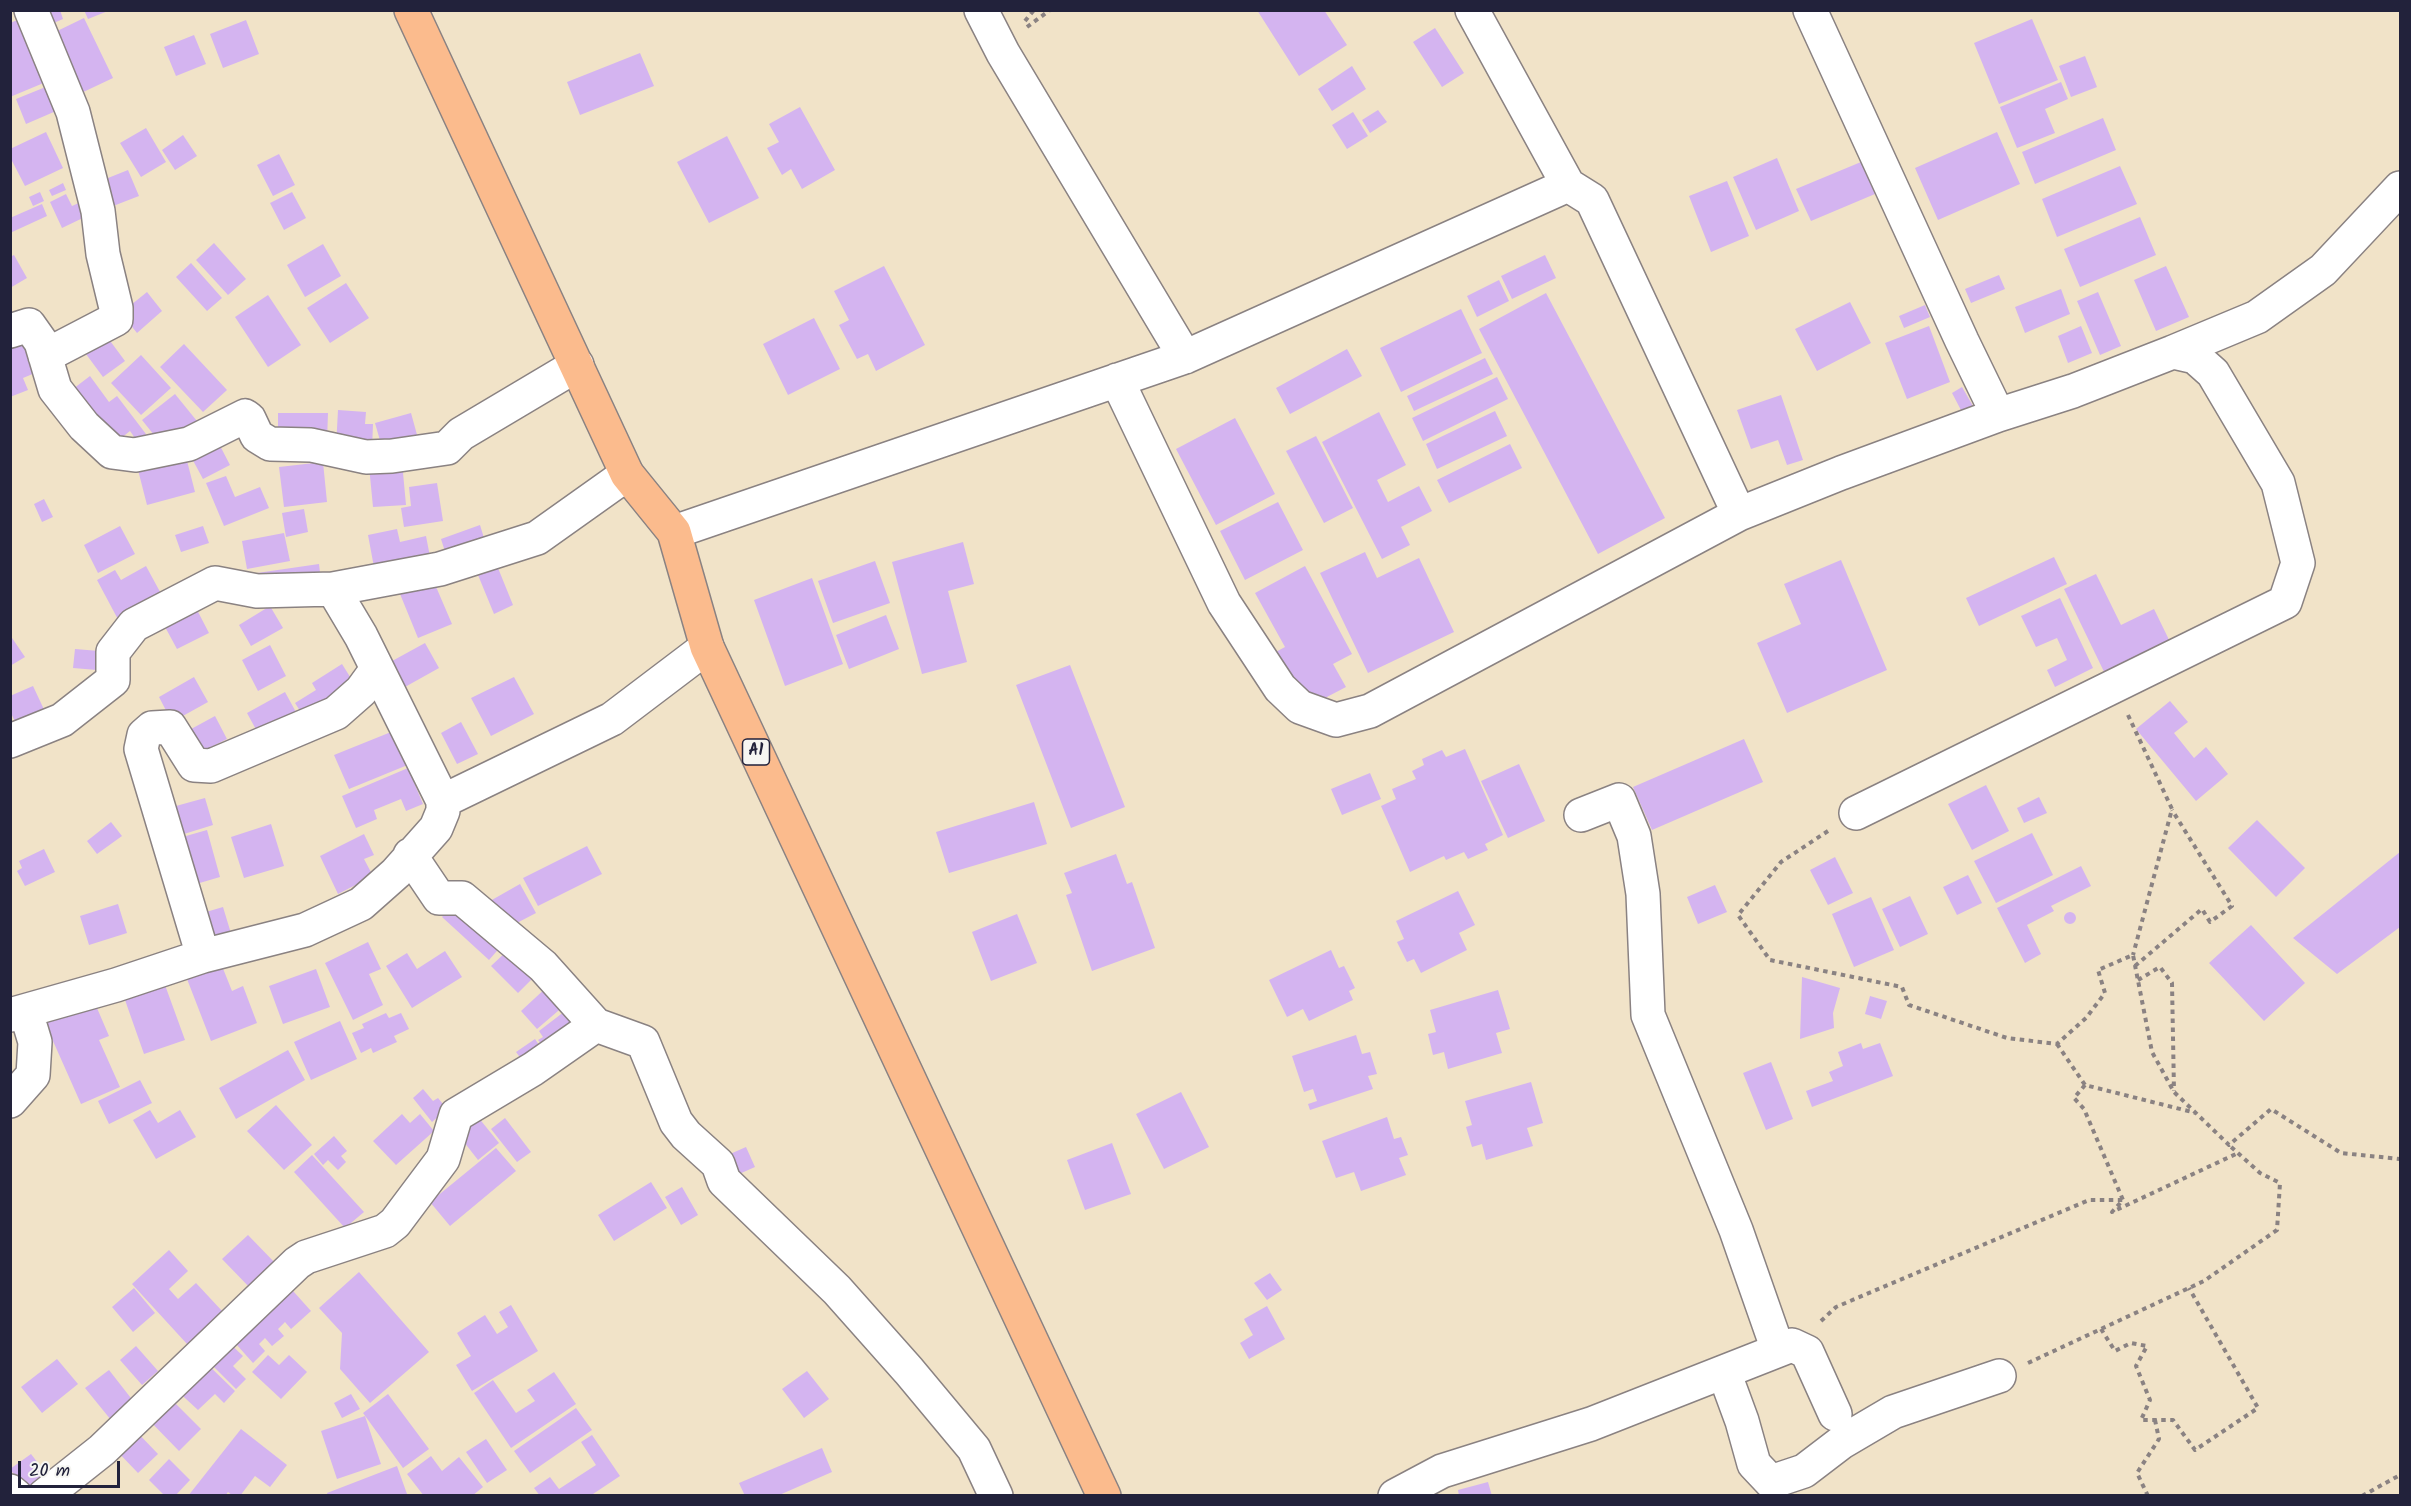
<!DOCTYPE html>
<style>
body{margin:0}
#map{position:relative;width:2411px;height:1506px;overflow:hidden;background:#f1e3c8;font-family:Kalam,sans-serif}
canvas{display:block}
.frame{position:absolute;inset:0;border:12px solid #22223b;pointer-events:none}
.scale{position:absolute;left:18px;top:1461px;width:102px;height:27px;box-sizing:border-box;border:3px solid #22223b;border-top:0;padding-left:8px;font-size:18px;line-height:21px;white-space:nowrap;color:#22223b;-webkit-text-stroke:4px #f6f6f2;paint-order:stroke}
</style>
<div id="map">
<canvas width="2411" height="1506"></canvas>
<div class="frame"></div>
<div class="scale">20 m</div>
</div>
<script>
const ctx = document.querySelector('canvas').getContext('2d');
ctx.lineJoin = 'round';
function fillPath(path, color) { ctx.fillStyle = color; ctx.fill(path, 'evenodd'); }
const poly = rows => new Path2D(rows.map(r => 'M' + r).join(''));
function strokePath(path, color, width, dash) { ctx.strokeStyle = color; ctx.lineWidth = width; ctx.lineCap = dash ? 'butt' : 'round'; ctx.setLineDash(dash || []); ctx.stroke(path); }
function write(font, color, halo, rows, align = 'center') {
  ctx.font = font + ' Kalam,sans-serif'; ctx.lineWidth = 6; ctx.setLineDash([]); ctx.textBaseline = 'middle'; ctx.strokeStyle = halo; ctx.fillStyle = color; for (const [text, x, y, turn = 0] of rows) {
    ctx.save(); ctx.translate(x, y); ctx.rotate((+turn || 0) * Math.PI / 180); ctx.textAlign = isNaN(turn) ? turn : align; if (halo) ctx.strokeText(text, 0, 0); ctx.fillText(text, 0, 0); ctx.restore();
  }
}
fillPath(poly([
 [46,10,60,10,63,19,49,25],
 [84,10,108,10,108,11,88,19],
 [1257,10,1324,10,1347,45,1299,76],
 [84,18,113,78,77,95,49,35],
 [20,19,46,82,10,97,10,23],
 [2032,19,2058,80,1999,104,1974,43],
 [246,20,259,54,223,68,210,34],
 [1435,28,1464,73,1442,87,1413,42],
 [194,35,206,64,176,76,164,47],
 [640,53,654,86,580,115,567,82],
 [2085,56,2097,87,2071,97,2059,66],
 [1352,66,1366,89,1332,111,1318,89],
 [2061,82,2068,99,2045,109,2055,133,2017,148,2000,107],
 [53,84,63,108,26,124,16,99],
 [800,107,835,170,802,189,791,169,782,175,767,148,779,142,769,124],
 [1378,110,1387,122,1370,133,1362,120],
 [1353,112,1368,136,1347,149,1332,125],
 [2103,118,2116,150,2035,184,2022,152],
 [146,128,166,162,141,177,120,143],
 [46,132,63,168,25,186,10,157,10,149],
 [1997,132,2020,184,1938,220,1915,168],
 [183,135,197,156,175,170,162,150],
 [727,136,759,198,709,223,677,162],
 [279,154,295,185,273,196,257,165],
 [1777,158,1799,211,1756,230,1733,177],
 [1861,162,1875,194,1811,221,1796,189],
 [2120,166,2137,204,2057,237,2042,199],
 [128,170,139,196,108,208,98,182],
 [1727,181,1749,236,1711,252,1689,196],
 [63,183,66,190,52,196,49,190],
 [40,192,44,201,33,206,29,197],
 [292,192,306,218,284,230,270,203],
 [66,194,72,206,81,202,87,216,62,228,50,202],
 [42,204,47,216,10,233,10,218],
 [2140,217,2156,255,2080,287,2064,249],
 [214,243,246,279,228,295,196,260],
 [323,244,341,276,305,297,287,265],
 [14,255,27,278,10,288,10,257],
 [1545,255,1556,278,1512,299,1501,276],
 [191,263,222,298,207,311,176,277],
 [884,266,925,345,876,371,868,354,857,359,839,325,849,320,834,291],
 [2166,266,2189,317,2156,331,2134,280],
 [1999,275,2005,289,1971,303,1965,289],
 [1499,280,1509,301,1477,317,1467,296],
 [346,283,369,318,330,343,307,308],
 [2061,289,2070,314,2025,333,2015,307],
 [147,292,162,311,137,333,121,313],
 [2098,292,2121,346,2100,355,2077,301],
 [1546,293,1665,518,1598,554,1479,329],
 [268,295,301,345,268,367,235,317],
 [1850,302,1871,343,1817,371,1795,329],
 [1925,305,1930,317,1904,328,1899,316],
 [1461,309,1482,353,1401,392,1380,348],
 [814,318,840,369,788,395,763,344],
 [1929,326,1950,382,1907,399,1885,343],
 [2081,326,2092,353,2068,363,2058,336],
 [105,334,125,361,103,377,83,350],
 [20,335,35,373,23,378,28,390,10,397,10,338],
 [184,344,227,390,203,412,160,367],
 [1347,349,1362,376,1290,414,1276,388],
 [141,355,171,388,141,415,111,383],
 [1485,358,1493,374,1414,411,1407,396],
 [90,376,109,402,117,396,146,434,137,441,130,431,110,447,69,392],
 [1497,377,1508,399,1423,441,1412,418],
 [1962,387,1973,406,1962,412,1952,393],
 [175,394,201,426,162,445,142,420],
 [1781,395,1803,460,1787,465,1778,440,1751,449,1737,410],
 [338,410,366,412,365,424,373,424,372,449,336,447],
 [1495,411,1507,436,1437,469,1426,444],
 [1379,412,1406,465,1377,480,1388,502,1419,486,1432,511,1401,527,1410,545,1382,559,1322,442],
 [278,413,328,413,327,441,278,440],
 [411,413,419,442,383,451,375,423],
 [1235,418,1275,494,1216,525,1176,449],
 [1316,436,1353,508,1324,523,1286,451],
 [216,438,230,465,203,479,189,453],
 [1510,444,1522,468,1449,503,1437,480],
 [185,453,195,492,147,505,137,466],
 [323,462,327,502,284,507,279,467],
 [402,462,406,505,373,507,369,466],
 [226,476,235,497,260,487,269,508,224,526,206,483],
 [437,483,443,521,404,527,401,508,411,506,409,487],
 [44,499,53,517,42,522,34,504],
 [1278,502,1303,550,1245,580,1220,531],
 [304,509,308,532,286,537,282,513],
 [480,525,488,551,449,564,441,539],
 [120,526,135,554,98,573,84,545],
 [203,526,209,543,181,552,175,535],
 [397,529,400,542,426,536,432,567,376,578,368,535],
 [284,533,290,561,247,569,242,541],
 [963,542,974,584,948,591,967,662,922,674,892,562],
 [1365,552,1377,578,1419,558,1454,632,1368,673,1320,573],
 [2054,557,2067,584,1979,626,1966,598],
 [1841,560,1887,670,1787,713,1757,643,1801,624,1784,584],
 [875,561,890,603,833,623,818,581],
 [319,564,321,581,259,590,257,573],
 [146,566,165,601,121,625,97,580,115,570,121,580],
 [1305,566,1352,654,1333,664,1346,687,1302,710,1272,654,1285,647,1255,593],
 [498,568,513,605,494,614,478,575],
 [2096,574,2121,625,2154,609,2174,650,2109,682,2064,589],
 [431,575,452,624,418,638,398,589],
 [812,578,843,664,785,686,754,600],
 [2060,598,2093,668,2055,687,2047,670,2067,660,2057,638,2036,647,2021,616],
 [270,606,283,628,251,646,239,625],
 [196,608,209,633,177,649,164,625],
 [886,615,899,649,849,669,836,635],
 [10,635,25,657,10,666],
 [425,643,439,668,396,692,383,666],
 [270,645,286,676,258,691,242,660],
 [75,649,99,651,97,670,73,668],
 [342,664,357,688,306,720,295,703,316,690,312,683],
 [1070,665,1125,807,1071,828,1016,685],
 [194,677,208,702,172,722,159,697],
 [514,677,534,714,491,736,471,698],
 [33,686,48,718,20,732,10,711,10,696],
 [285,692,297,714,259,735,247,713],
 [2170,701,2188,722,2174,733,2194,758,2206,747,2228,774,2196,801,2136,729],
 [215,716,227,739,193,756,182,734],
 [461,722,478,754,457,764,441,733],
 [396,730,410,764,349,789,334,755],
 [1744,739,1763,782,1652,830,1633,787],
 [1465,749,1503,835,1485,844,1488,850,1468,859,1464,852,1446,860,1444,856,1410,872,1381,806,1396,799,1392,789,1416,779,1412,771,1424,765,1422,759,1442,750,1446,757],
 [1519,764,1545,821,1508,838,1481,781],
 [408,768,423,804,406,811,401,799,374,810,377,819,356,828,342,796],
 [1370,773,1381,799,1342,815,1331,789],
 [1986,785,2009,831,1972,850,1948,804],
 [2039,797,2047,813,2024,823,2017,808],
 [205,798,213,825,184,834,176,806],
 [1034,802,1047,844,949,873,936,832],
 [2257,820,2305,868,2276,897,2228,848],
 [111,822,122,836,97,854,87,841],
 [271,824,284,866,244,878,231,837],
 [207,830,220,877,186,887,172,840],
 [2032,833,2053,875,1996,903,1974,861],
 [364,834,374,855,364,859,373,876,338,894,320,856],
 [587,846,602,874,538,906,523,878],
 [44,849,55,872,25,886,17,871,22,868,19,861],
 [2400,852,2400,927,2337,974,2293,938],
 [1116,854,1127,884,1132,882,1155,948,1092,971,1066,895,1072,893,1064,873],
 [1835,857,1853,893,1828,905,1810,870],
 [2081,866,2091,886,2051,906,2054,911,2027,925,2041,954,2025,963,1997,908],
 [1968,875,1982,903,1957,915,1943,887],
 [520,884,536,913,513,925,483,905],
 [1715,885,1727,912,1698,924,1687,897],
 [1458,891,1475,925,1459,933,1467,950,1421,973,1414,959,1407,962,1397,942,1404,939,1396,921],
 [1910,896,1928,934,1900,947,1882,909],
 [1871,897,1894,950,1854,967,1832,914],
 [456,902,503,944,489,960,442,917],
 [118,904,127,933,89,945,80,916],
 [223,907,233,940,206,947,196,915],
 '2064 918a6 6 0 1 1 12 0a6 6 0 1 1-12 0Z',
 [1017,914,1037,963,991,981,972,932],
 [2251,925,2305,983,2264,1021,2209,963],
 [368,942,381,969,369,974,383,1005,353,1020,325,963],
 [509,949,536,975,518,993,491,966],
 [1331,950,1339,968,1344,966,1355,988,1349,991,1353,1000,1309,1021,1303,1009,1287,1017,1269,980],
 [445,951,462,977,412,1008,386,966,407,953,417,969],
 [222,966,232,991,243,986,257,1023,211,1041,187,979],
 [316,969,330,1007,283,1024,269,986],
 [1802,977,1840,988,1833,1013,1834,1028,1800,1039],
 [165,985,185,1040,144,1054,125,1000],
 [548,986,565,1005,537,1029,521,1011],
 [1498,990,1510,1029,1496,1033,1502,1053,1448,1069,1444,1052,1433,1055,1428,1034,1436,1032,1430,1010],
 [1870,996,1887,1001,1881,1019,1865,1014],
 [94,1001,109,1036,99,1040,120,1087,81,1104,45,1023],
 [569,1008,583,1026,545,1048,538,1040,543,1037,539,1031],
 [386,1013,389,1018,401,1013,409,1029,394,1036,397,1042,373,1053,371,1048,361,1053,352,1033,364,1028,362,1024],
 [340,1021,357,1059,311,1080,294,1042],
 [1356,1035,1362,1054,1370,1052,1377,1074,1368,1076,1373,1089,1310,1110,1308,1104,1317,1101,1313,1089,1304,1092,1292,1056],
 [535,1039,543,1051,525,1064,516,1052],
 [1861,1043,1863,1049,1880,1043,1893,1076,1812,1107,1806,1091,1833,1081,1829,1072,1843,1066,1838,1052],
 [288,1050,305,1080,236,1119,219,1088],
 [1771,1062,1793,1119,1766,1130,1743,1073],
 [140,1080,152,1103,109,1124,98,1101],
 [1531,1082,1543,1123,1527,1128,1533,1146,1486,1160,1482,1144,1472,1147,1466,1127,1472,1125,1465,1101],
 [423,1089,433,1101,438,1098,447,1109,432,1122,413,1098],
 [1181,1092,1209,1147,1164,1169,1136,1114],
 [276,1105,312,1145,284,1170,247,1131],
 [150,1110,158,1123,180,1110,196,1137,156,1159,133,1120],
 [402,1114,410,1123,420,1114,434,1131,396,1165,373,1141],
 [478,1117,499,1143,478,1160,457,1133],
 [1387,1117,1394,1139,1401,1137,1408,1155,1399,1158,1406,1175,1361,1191,1354,1172,1336,1178,1322,1141],
 [505,1118,531,1152,517,1162,491,1129],
 [334,1136,347,1151,341,1156,346,1162,338,1170,328,1160,323,1165,314,1154],
 [1112,1143,1131,1194,1085,1210,1067,1160],
 [746,1147,755,1167,730,1178,721,1158],
 [496,1148,516,1171,450,1226,430,1202],
 [312,1155,364,1212,345,1228,294,1172],
 [651,1182,667,1208,614,1241,598,1215],
 [682,1187,698,1215,681,1225,665,1197],
 [248,1235,278,1266,252,1290,222,1259],
 [169,1250,188,1271,169,1289,178,1299,196,1283,223,1312,187,1344,132,1284],
 [359,1272,429,1352,370,1403,340,1369,342,1333,319,1308],
 [1270,1273,1282,1290,1267,1300,1254,1283],
 [285,1282,311,1311,291,1329,285,1322,278,1329,284,1336,272,1346,265,1338,259,1344,265,1351,253,1363,228,1335],
 [134,1288,155,1313,133,1332,112,1307],
 [511,1305,538,1351,472,1391,456,1365,471,1356,457,1333,485,1315,497,1334,508,1327,499,1312],
 [1267,1306,1285,1339,1249,1359,1240,1343,1253,1335,1244,1319],
 [223,1337,243,1356,233,1366,246,1379,236,1389,203,1356],
 [136,1346,158,1371,142,1385,120,1360],
 [268,1355,279,1365,289,1355,307,1372,281,1399,252,1372],
 [201,1358,235,1391,224,1403,215,1394,198,1410,173,1387],
 [57,1359,78,1384,42,1413,21,1387],
 [109,1370,134,1402,111,1420,85,1388],
 [807,1371,829,1399,804,1418,782,1389],
 [554,1372,576,1404,511,1448,474,1393,493,1380,516,1413,535,1401,527,1390],
 [351,1394,360,1409,342,1418,334,1403],
 [388,1394,429,1449,403,1468,363,1413],
 [167,1395,201,1429,179,1451,145,1416],
 [576,1408,592,1430,530,1473,514,1451],
 [365,1416,381,1464,337,1479,321,1431],
 [133,1428,158,1454,138,1473,113,1447],
 [241,1429,287,1465,270,1487,255,1476,240,1496,233,1496,228,1492,225,1496,188,1496],
 [592,1435,620,1476,590,1496,540,1496,534,1488,550,1477,559,1489,596,1465,581,1442],
 [486,1439,507,1470,487,1483,466,1452],
 [822,1448,832,1472,777,1496,745,1496,739,1483],
 [31,1454,48,1476,27,1492,10,1469],
 [431,1456,442,1471,459,1457,483,1487,472,1496,424,1496,407,1474],
 [169,1459,190,1480,175,1496,165,1496,149,1480],
 [397,1466,407,1494,328,1496,327,1493],
 [1488,1482,1492,1496,1459,1496,1458,1490]
]), '#d4b4f0');
const street = poly([
 [31,10,73,112,98,211,103,254,116,308,116,319,45,356],
 [981,10,1003,53,1185,357],
 [1472,10,1568,185],
 [1810,10,1962,341,1998,415],
 [10,331,29,325,41,342,55,389,84,426,112,452,135,455,189,444,245,416,249,419,257,436,270,444,311,445,366,457,392,456,447,448,461,434,577,365],
 [2173,352,2257,317,2323,270,2400,188],
 [1117,380,1224,603,1280,688,1300,707,1336,720,1370,711,1739,514,1841,473,1998,415,2073,391,2173,352,2195,357,2213,373,2278,483,2298,563,2285,602,1856,813],
 [674,532,1185,357,1568,185,1592,200,1739,514],
 [10,741,62,720,113,680,113,652,134,625,215,583,257,591,333,589,440,569,537,538,627,474],
 [443,801,612,719,707,647],
 [1581,815,1619,800,1634,836,1643,894,1648,1015,1736,1230,1778,1350],
 [410,855,439,898,462,898,543,966,596,1025,643,1042,676,1122,686,1135,718,1164,724,1181,837,1290,909,1371,974,1449,996,1496],
 [203,956,141,749,144,735,152,728,170,727,194,765,211,766,336,713,361,691,377,669],
 [10,1015,116,985,203,956,305,930,361,904,396,873,436,828,443,811,443,801,361,636,333,589],
 [10,1101,33,1075,35,1042,26,1012],
 [1724,1372,1742,1421,1754,1464,1771,1482,1804,1471,1842,1442,1893,1412,1999,1376],
 [10,1491,16,1496],
 [44,1496,102,1450,297,1263,306,1257,385,1231,395,1223,443,1159,456,1115,533,1069,596,1025],
 [1395,1496,1442,1471,1591,1424,1792,1345,1807,1352,1835,1414]
]);
const highway = poly([
 [411,10,627,474,674,532,707,647,1104,1496]
]);
strokePath(street, '#8a8282', 36);
strokePath(highway, '#8a8282', 36);
strokePath(poly([
 [1025,21,1034,10],
 [1027,27,1050,10],
 [2128,715,2172,809,2133,955],
 [1828,831,1781,862,1738,915,1770,960,1902,987,1909,1005,2007,1038,2057,1044,2086,1018,2105,993,2098,970,2133,955,2152,1052,2174,1092,2229,1145,2271,1109,2341,1153,2400,1159],
 [2135,966,2202,909,2210,922,2232,906,2172,810],
 [2138,980,2160,967,2172,983,2174,1091],
 [2057,1044,2085,1085,2196,1113],
 [2085,1085,2074,1098,2084,1109,2123,1200,2112,1212,2238,1153],
 [1821,1321,1836,1307,2089,1200,2123,1200],
 [2101,1329,2115,1351,2131,1343,2147,1346,2136,1366,2150,1400,2141,1420,2173,1420,2195,1450,2258,1408,2189,1288],
 [2028,1363,2204,1281,2277,1230,2280,1183,2260,1173,2229,1145],
 [2148,1496,2137,1473,2159,1439,2155,1420],
 [2362,1496,2400,1475]
]), '#8a8282', 4, [4.5, 4.5]);
strokePath(street, '#fff', 33);
strokePath(highway, '#fbbb8d', 33);
for (const [x, y, w] of [
 [756,752,27]
]) { const box = new Path2D(); box.roundRect(x - w / 2, y - 13, w, 26, 4.5); ctx.fillStyle = '#f6f6f2'; ctx.fill(box); strokePath(box, '#22223b', 1.5); }
write('bold 16px', '#22223b', null, [
 ["A1",756,752]
]);
</script>
